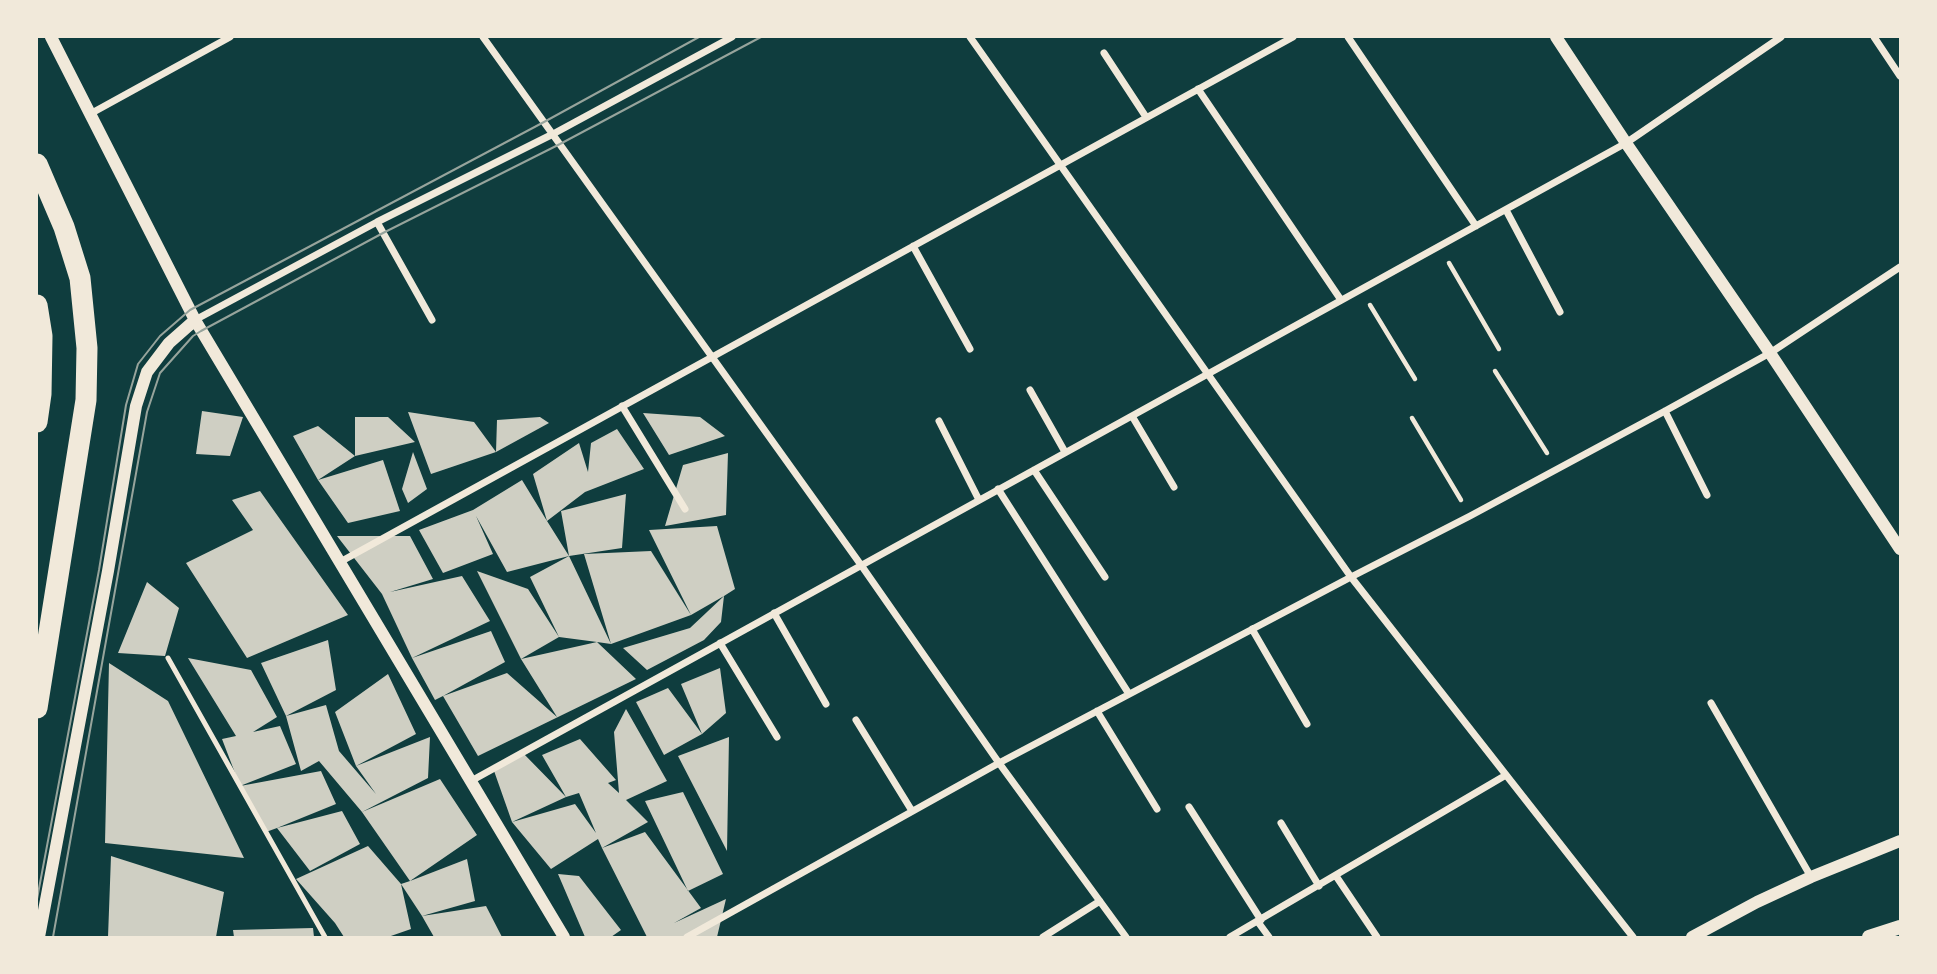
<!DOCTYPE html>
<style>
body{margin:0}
#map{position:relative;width:1937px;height:974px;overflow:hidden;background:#0f3d3e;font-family:Commissioner,sans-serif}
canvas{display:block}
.frame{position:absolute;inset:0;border:38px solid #f1e9da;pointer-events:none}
</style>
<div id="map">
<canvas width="1937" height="974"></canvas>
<div class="frame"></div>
</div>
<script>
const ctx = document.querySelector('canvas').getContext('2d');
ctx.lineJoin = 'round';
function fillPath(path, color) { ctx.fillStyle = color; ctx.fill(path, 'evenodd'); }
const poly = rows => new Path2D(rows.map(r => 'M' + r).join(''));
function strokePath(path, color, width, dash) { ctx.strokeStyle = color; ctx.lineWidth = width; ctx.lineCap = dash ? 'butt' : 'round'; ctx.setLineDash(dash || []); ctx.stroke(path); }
fillPath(poly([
 [202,411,243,417,230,456,196,454],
 [408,412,474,422,496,452,431,474],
 [643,413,700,417,725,436,669,455],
 [355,417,388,417,415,442,355,456],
 [540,417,549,423,496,452,497,420],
 [318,426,355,456,318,480,293,436],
 [617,429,644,469,585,492,547,521,569,556,507,572,476,516,493,554,443,573,419,530,473,510,522,480,547,521,533,474,579,443,588,472,591,443],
 [413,452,427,489,408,503,402,489],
 [728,453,726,515,665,526,683,465],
 [383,460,400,511,348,523,318,480],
 [260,491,348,615,247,658,186,563,253,530,232,500],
 [626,494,622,548,569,556,561,511],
 [717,526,735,589,724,596,721,622,704,640,647,670,623,648,690,628,724,596,691,615,611,644,597,642,636,679,478,756,443,696,435,700,412,658,382,594,337,536,410,536,433,579,390,592,462,576,490,621,412,658,491,631,505,662,443,696,507,673,557,717,521,659,477,571,528,589,559,637,530,577,569,556,611,644,584,554,651,551,691,615,649,530],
 [559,637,597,642,521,659],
 [147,582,179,608,165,656,118,653],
 [328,640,336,690,286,716,261,663],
 [188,658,251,670,277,717,253,732,280,726,296,764,240,786,222,739,236,736],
 [109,663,168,701,244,858,105,843],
 [720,668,726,713,702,734,681,684],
 [388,674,416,734,356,766,430,737,428,778,362,812,319,761,301,771,286,716,326,705,339,751,376,794,356,766,335,712],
 [668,688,702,734,664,755,636,702],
 [626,709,667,781,626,800,648,822,602,848,645,832,701,908,674,923,726,899,717,937,647,937,602,848,598,839,551,869,512,822,575,804,596,833,579,793,566,797,542,755,580,739,616,780,608,783,619,793,614,732],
 [729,737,727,851,678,756],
 [522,752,566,797,512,822,493,768],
 [321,771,336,804,277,828,342,811,360,844,310,871,277,828,266,832,240,786],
 [440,779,477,835,410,881,467,859,475,901,422,916,401,884,410,881,362,812],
 [683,792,723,874,688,891,645,801],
 [368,846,401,884,411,929,388,937,344,937,335,923,296,879],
 [111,856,224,892,216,937,108,937],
 [558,874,579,876,621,930,611,937,585,937],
 [486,906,502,937,434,937,422,916],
 [313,928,314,937,234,937,233,930]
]), '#cfcfc3');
strokePath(poly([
 [1449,263,1499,349],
 [1370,305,1415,379],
 [1495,371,1547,453],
 [1412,418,1461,500]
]), '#f1e9da', 4.5);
strokePath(poly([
 [168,658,325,937]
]), '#f1e9da', 5);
strokePath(poly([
 [483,37,861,565,999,763,1126,937],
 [970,37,1351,577,1633,937],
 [1348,37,1476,226],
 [1874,37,1900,76],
 [1104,53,1146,117],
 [1198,89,1341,300],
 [90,114,230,37],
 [1506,210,1560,312],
 [377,222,432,320],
 [913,246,970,349],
 [195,320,377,222,553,134,732,37],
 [1030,390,1065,452],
 [622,406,685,509],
 [1665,411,1707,495],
 [1132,416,1174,487],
 [939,421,979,500],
 [1034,470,1105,577],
 [998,489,1129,694],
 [340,562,1293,37],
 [774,613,826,704],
 [1252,629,1307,724],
 [720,643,777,737],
 [1711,703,1811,877],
 [1097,711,1157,809],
 [856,720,912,811],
 [471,781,1626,143,1781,37],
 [1189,807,1261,920],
 [1281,823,1319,886],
 [1336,876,1377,937],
 [1258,922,1269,937],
 [687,937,999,763,1351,577,1470,516,1665,411,1770,353,1900,267],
 [1043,937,1100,901],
 [1230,937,1506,775]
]), '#f1e9da', 7);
strokePath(poly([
 [51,37,195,320,564,937],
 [1556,37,1626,143,1770,353,1900,549],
 [39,937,108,571,136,406,147,372,169,343,195,320],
 [1692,937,1757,902,1811,877,1900,841]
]), '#f1e9da', 12);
strokePath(poly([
 [1869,937,1900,927]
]), '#f1e9da', 14);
strokePath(poly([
 [37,164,64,227,80,278,87,348,86,400,37,708],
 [37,305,42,336,41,394,37,422]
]), '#f1e9da', 21);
strokePath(poly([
 [37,899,99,570,126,405,138,364,160,336,190,310,544,122,699,37],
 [53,937,147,412,160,373,193,336,201,331,383,233,560,144,761,37]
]), '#97a49c', 2);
</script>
